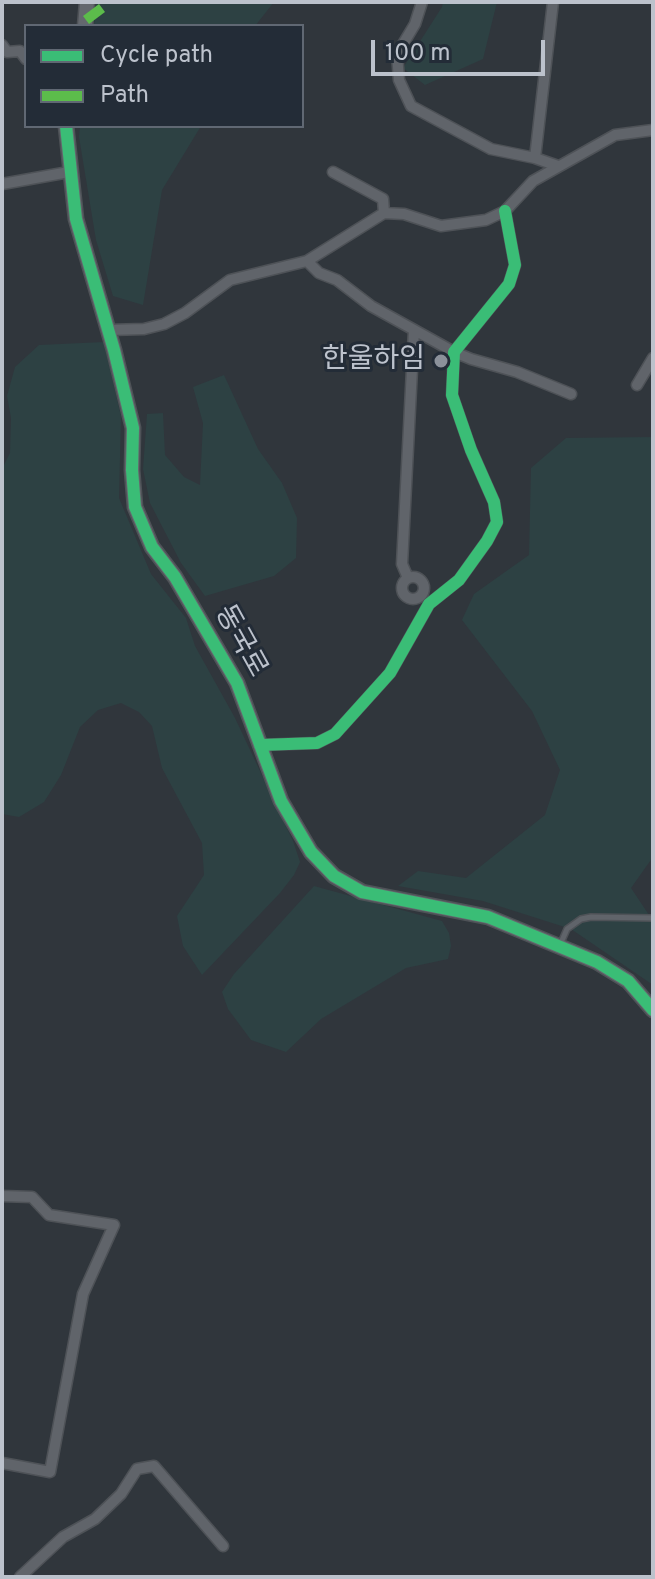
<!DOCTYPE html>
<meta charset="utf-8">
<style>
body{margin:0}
#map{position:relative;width:655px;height:1579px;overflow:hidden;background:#30363c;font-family:Overpass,sans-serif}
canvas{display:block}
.frame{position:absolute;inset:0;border:4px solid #bcc2cc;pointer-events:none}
.legend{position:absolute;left:24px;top:24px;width:280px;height:104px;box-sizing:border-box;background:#232c37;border:2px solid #606873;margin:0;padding:10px 14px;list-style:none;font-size:24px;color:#bcc2cc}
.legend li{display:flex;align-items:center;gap:16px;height:40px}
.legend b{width:40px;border:2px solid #606873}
.scale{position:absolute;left:371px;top:40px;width:174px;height:36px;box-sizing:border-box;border:4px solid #bcc2cc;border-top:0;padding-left:10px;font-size:24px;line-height:28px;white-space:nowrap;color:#bcc2cc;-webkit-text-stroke:6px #232c37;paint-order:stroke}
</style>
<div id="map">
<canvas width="655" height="1579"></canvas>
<div class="frame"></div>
<ul class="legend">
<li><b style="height:10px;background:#3abd76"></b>Cycle path</li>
<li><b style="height:10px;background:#5cbc4b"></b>Path</li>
</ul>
<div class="scale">100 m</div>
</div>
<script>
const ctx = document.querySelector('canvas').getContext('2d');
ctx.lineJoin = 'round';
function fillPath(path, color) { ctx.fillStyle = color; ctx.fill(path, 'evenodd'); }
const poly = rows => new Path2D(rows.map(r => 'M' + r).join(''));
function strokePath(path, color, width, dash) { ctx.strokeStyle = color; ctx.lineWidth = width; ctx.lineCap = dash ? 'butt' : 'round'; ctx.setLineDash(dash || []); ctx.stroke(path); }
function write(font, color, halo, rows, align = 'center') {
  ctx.font = font + ' Overpass,"Noto Sans KR",sans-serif'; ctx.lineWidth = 6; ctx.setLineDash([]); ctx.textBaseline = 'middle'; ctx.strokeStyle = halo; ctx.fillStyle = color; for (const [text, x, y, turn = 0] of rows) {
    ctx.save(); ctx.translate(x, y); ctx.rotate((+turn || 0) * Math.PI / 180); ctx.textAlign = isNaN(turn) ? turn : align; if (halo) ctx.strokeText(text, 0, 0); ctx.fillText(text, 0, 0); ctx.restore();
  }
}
fillPath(poly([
 [96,2,274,2,255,26,94,26],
 [443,2,497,2,483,59,425,85,403,68,442,7],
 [80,126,201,126,162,190,143,305,113,296,96,240,79,137],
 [104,342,121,416,119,498,151,574,186,618,195,646,235,718,293,841,300,862,294,875,280,893,202,975,183,946,177,916,204,875,202,843,162,768,152,726,139,712,121,703,98,710,80,727,61,775,44,802,19,817,2,814,2,469,10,453,11,418,7,396,15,367,39,345],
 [224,375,258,449,282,483,297,518,296,558,274,576,205,596,181,563,150,503,143,469,147,414,163,413,165,455,184,477,200,485,203,423,193,387],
 [653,437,653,857,631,888,653,921,653,985,571,929,483,901,398,886,418,871,466,878,545,815,560,770,532,711,462,620,474,594,529,555,531,468,566,438],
 [314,886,442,921,449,933,451,946,448,959,406,968,321,1019,286,1052,251,1040,228,1009,222,992,234,974]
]), '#2d4143');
const lane = poly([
 [560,945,567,929,581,919,591,917,653,918]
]);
const street = poly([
 [422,2,415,24,397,54,399,80,411,106,491,149,535,158,558,166],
 [2,45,7,52,20,51,26,59],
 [535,158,553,2],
 [333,172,383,199,384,213],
 [2,184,69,172],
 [307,261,319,273,337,280,371,306,454,352,471,359,517,372,571,394],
 [109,330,144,329,164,324,185,313,230,280,307,261,384,213,404,214,441,226,486,220,505,211,533,181,615,135,653,130],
 [637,385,653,358],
 '402 588a11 11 0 1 1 22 0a11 11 0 1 1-22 0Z',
 [408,578,402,564,414,330],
 [260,745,317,743,335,734,390,673,429,604,459,580,487,541,497,522,494,502,471,450,452,395,454,352,509,284,515,265,505,211],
 [2,1196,32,1197,49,1215,114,1225,83,1294,50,1472,2,1463],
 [20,1577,63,1537,95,1519,121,1494,137,1469,154,1466,223,1546]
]);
const secondary = poly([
 [85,26,87,2],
 [66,126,76,219,114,350,133,428,132,470,135,507,152,547,175,577,237,683,281,801,311,852,334,876,362,892,488,917,597,962,628,981,653,1010]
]);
strokePath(lane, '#4e5257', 8);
strokePath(street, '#4e5257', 13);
strokePath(secondary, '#4e5257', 17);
strokePath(lane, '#60646a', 5);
strokePath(street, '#60646a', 10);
strokePath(secondary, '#64686e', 14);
strokePath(poly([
 [86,20,110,2]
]), '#5cbc4b', 10, [20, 10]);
strokePath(poly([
 [66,126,76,219,114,350,133,428,132,470,135,507,152,547,175,577,237,683,281,801,311,852,334,876,362,892,488,917,597,962,628,981,653,1010],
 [260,745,317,743,335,734,390,673,429,604,459,580,487,541,497,522,494,502,471,450,452,395,454,352,509,284,515,265,505,211]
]), '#3abd76', 12);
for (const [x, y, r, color] of [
 [441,361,8,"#8b919a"]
]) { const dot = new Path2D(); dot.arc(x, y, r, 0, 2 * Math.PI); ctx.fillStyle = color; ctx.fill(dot); strokePath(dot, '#232c37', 3); }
write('28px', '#bcc2cc', '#232c37', [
 ["한울하임",425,361]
], 'right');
write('28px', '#bcc2cc', '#232c37', [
 ["동국로",239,642,61]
]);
</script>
